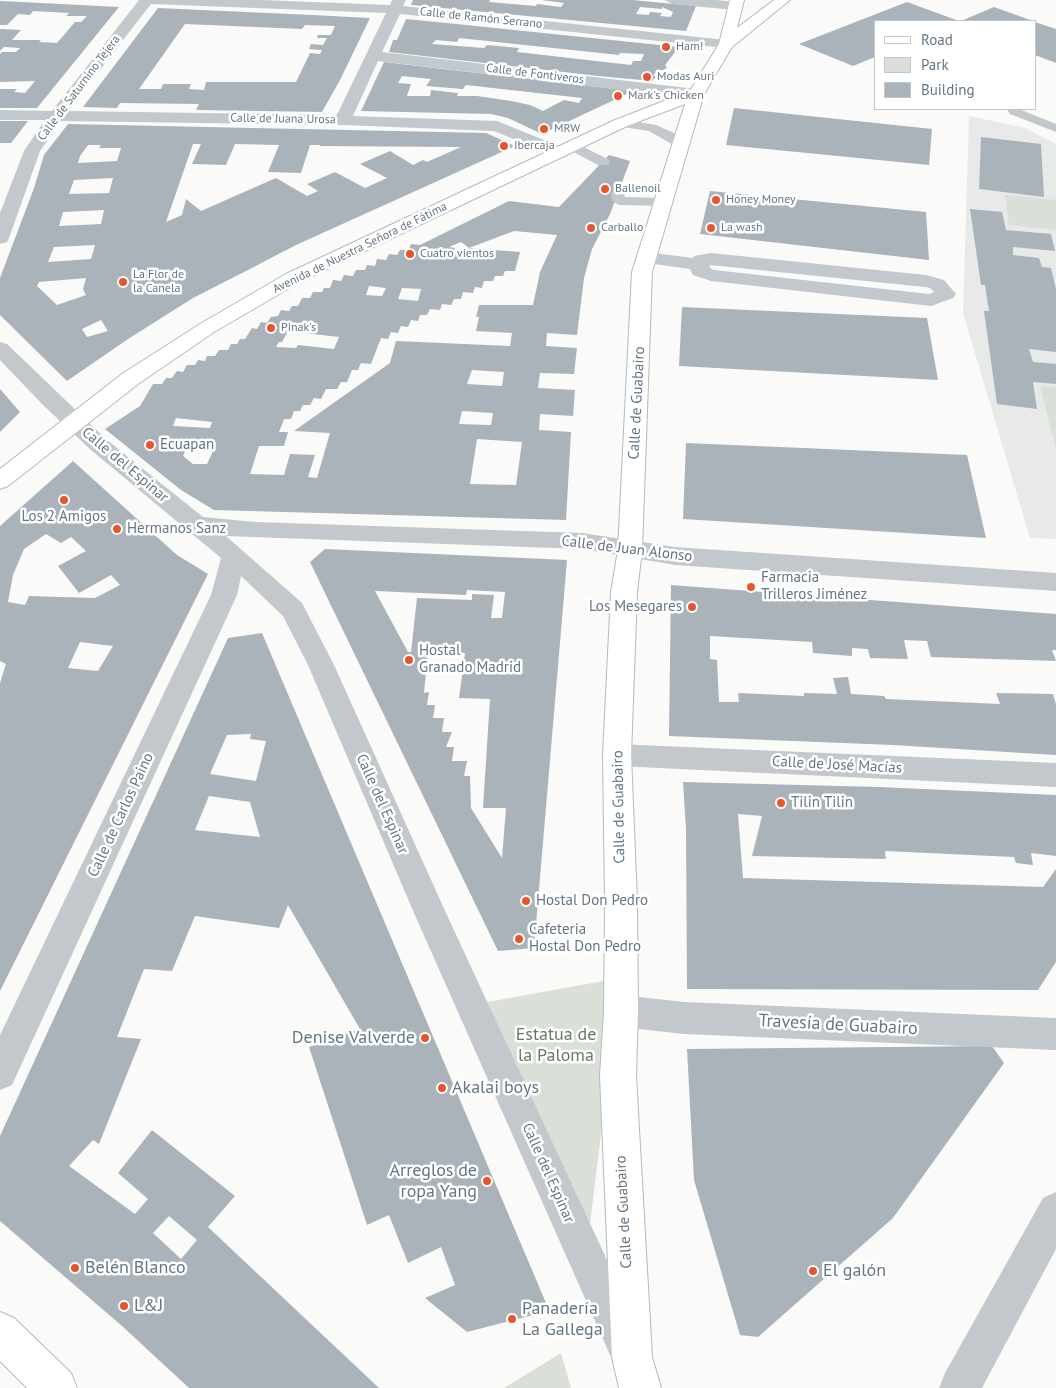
<!DOCTYPE html>
<meta charset="utf-8">
<style>
body{margin:0}
#map{position:relative;width:1056px;height:1388px;overflow:hidden;background:#fafaf8;font-family:"PT Sans",sans-serif}
canvas{display:block}
.legend{position:absolute;left:874px;top:20px;width:162px;height:90px;box-sizing:border-box;background:#fff;border:1px solid #c1c8cd;margin:0;padding:6px 9px;list-style:none;font-size:15px;color:#657683}
.legend li{display:flex;align-items:center;gap:10px;height:25px}
.legend b{width:25px;border:1px solid #c1c8cd}
</style>
<div id="map">
<canvas width="1056" height="1388"></canvas>
<ul class="legend">
<li><b style="height:6px;background:#fff"></b>Road</li>
<li><b style="height:14px;background:#dadfd7"></b>Park</li>
<li><b style="height:14px;background:#aab3b9"></b>Building</li>
</ul>
</div>
<script>
const ctx = document.querySelector('canvas').getContext('2d');
ctx.lineJoin = 'round';
function fillPath(path, color) { ctx.fillStyle = color; ctx.fill(path, 'evenodd'); }
const poly = rows => new Path2D(rows.map(r => 'M' + r).join(''));
function strokePath(path, color, width, dash) { ctx.strokeStyle = color; ctx.lineWidth = width; ctx.lineCap = dash ? 'butt' : 'round'; ctx.setLineDash(dash || []); ctx.stroke(path); }
function write(font, color, halo, rows, align = 'center') {
  ctx.font = font + ' "PT Sans",sans-serif'; ctx.lineWidth = 5; ctx.setLineDash([]); ctx.textBaseline = 'middle'; ctx.strokeStyle = halo; ctx.fillStyle = color; for (const [text, x, y, turn = 0] of rows) {
    ctx.save(); ctx.translate(x, y); ctx.rotate((+turn || 0) * Math.PI / 180); ctx.textAlign = isNaN(turn) ? turn : align; if (halo) ctx.strokeText(text, 0, 0); ctx.fillText(text, 0, 0); ctx.restore();
  }
}
fillPath(poly([
 [969,116,1025,128,1056,144,1056,539,1030,538,963,313]
]), '#e8e9e9');
fillPath(poly([
 [1005,195,1056,200,1056,230,1009,225],
 [1040,386,1056,387,1056,449],
 [620,978,590,1224,471,1005],
 [561,1353,571,1388,504,1388]
]), '#dadfd7');
fillPath(poly([
 [413,0,490,0,489,2,536,6,537,4,561,7,564,3,541,0,632,0,696,6,686,31,411,5],
 [640,7,662,9,662,7,673,12,671,17,660,16,662,13,650,12,649,15,636,14],
 [0,1,41,3,119,7,37,108,0,108,0,89,17,89,14,92,25,93,35,81,0,82,0,54,2,52,16,52,20,48,4,47,0,51,0,29,21,30,12,40,41,40,39,42,57,43,75,22,81,22,87,16,66,16,69,13,33,11,30,15,18,14,7,25,0,25],
 [907,2,959,21,875,21,875,57,853,66,799,44],
 [994,7,1033,21,961,21],
 [158,8,312,15,370,18,340,80,322,112,196,110,199,104,120,103,117,108,83,107],
 [185,24,302,29,305,25,335,26,331,35,318,35,317,38,327,38,323,45,311,44,309,49,322,50,320,54,310,53,296,82,206,82,204,90,189,89,191,84,163,84,161,89,139,89],
 [406,19,466,25,679,47,665,65,667,67,664,70,660,70,653,75,656,77,652,81,598,76,389,52,393,40,397,40],
 [459,38,619,55,620,53,644,54,641,61,633,61,631,65,517,52,519,48,487,45,484,48,432,44,436,40,457,42],
 [1035,22,1056,29,1056,63,1035,55],
 [384,62,520,78,633,91,542,134,508,118,491,114,361,111],
 [402,76,431,79,426,86,463,89,466,85,582,98,579,103,564,100,543,111,530,105,511,101,477,96,457,96,458,93,431,90,430,96,407,96,411,84,398,83],
 [734,108,932,129,929,165,726,145],
 [0,121,28,121,11,143,0,143],
 [68,124,486,133,515,146,296,245,246,271,193,298,128,339,67,381,0,315,0,278,34,188,44,155],
 [193,144,201,144,192,164,226,165,235,144,279,145,268,172,301,173,310,145,320,145,320,146,461,147,427,162,423,160,413,165,390,151,360,164,387,178,365,188,335,172,307,184,318,191,307,196,276,178,201,211,186,199,182,215,166,222],
 [88,145,101,145,99,148,121,148,117,161,78,163,80,156],
 [113,178,109,193,69,194,74,180],
 [104,210,101,224,59,226,63,212],
 [95,245,91,259,48,262,54,247],
 [86,278,83,289,86,295,57,305,37,286,39,282],
 [101,320,108,331,87,337,82,329],
 [981,137,1041,144,1044,197,979,189],
 [609,155,630,161,610,214,592,249,584,278,577,335,547,333,546,346,577,348,574,374,540,373,538,388,575,390,573,416,540,414,539,430,571,432,566,520,214,510,181,490,105,429,140,406,153,384,162,384,166,378,172,378,177,371,183,372,187,365,195,365,198,360,205,361,207,356,215,356,219,350,228,350,231,344,237,344,240,339,245,339,252,328,257,329,261,322,267,323,271,317,278,316,281,310,289,311,292,306,298,306,302,298,310,298,313,292,322,292,324,288,330,288,333,280,341,281,344,275,353,276,356,270,365,270,367,265,375,266,377,259,386,260,389,254,397,255,400,250,409,250,411,244,420,245,509,201,559,207],
 [514,231,557,235,540,272,533,305,479,305,476,317,479,317,476,331,512,333,510,346,396,341,390,363,294,431,330,433,317,478,308,477,315,455,290,454,284,475,250,474,259,446,284,446,288,432,279,432,284,419,291,419,294,411,300,411,303,405,310,405,314,398,321,399,326,389,337,389,341,382,347,382,352,370,358,370,361,363,371,364,381,338,388,339,391,332,398,333,401,326,408,327,411,320,418,321,420,315,427,315,430,309,440,310,442,304,451,305,454,299,461,299,463,292,473,293,475,287,482,288,484,281,493,281,495,276,503,276,505,271,515,271,520,252,469,248],
 [461,242,469,248,467,253,453,252,455,248,449,247],
 [369,286,386,288,382,296,366,295],
 [402,288,421,289,418,301,398,299],
 [288,331,339,337,334,349,298,345,296,348,276,347,279,342,282,342],
 [472,370,504,372,502,386,467,384],
 [462,411,493,413,491,425,459,424],
 [176,418,212,422,210,428,173,426],
 [477,439,522,442,516,485,470,484],
 [187,447,215,447,207,464,193,464,183,456],
 [710,191,926,212,929,260,700,234],
 [970,209,1002,212,1006,230,1051,234,1055,251,1013,247,1013,255,1039,258,1042,267,1051,268,1056,289,1056,352,1029,349,1033,362,1056,364,1056,384,1033,382,1037,409,997,404,984,311,989,311,985,285,981,285],
 [682,307,927,318,938,380,679,366],
 [0,389,20,412,0,432],
 [686,443,967,455,986,538,683,519],
 [73,461,177,555,208,574,0,991,0,683,6,664,0,661,0,526],
 [46,534,61,543,71,537,86,551,58,566,79,593,111,575,120,585,95,598,29,596,25,605,8,602,13,575,24,549],
 [80,642,113,646,98,671,68,668],
 [325,549,567,560,534,948,498,951,310,562],
 [467,590,505,592,502,618,491,618,494,595,472,594,472,600,417,598,411,652,408,652,375,591,466,595],
 [428,652,465,653,459,698,490,699,483,808,506,808,502,858,471,808,470,776,464,776,467,761,452,761,454,747,446,747,452,732,442,732,444,718,433,718,435,705,427,705,429,692,424,693],
 [671,585,1056,614,1056,650,1052,650,1056,661,931,657,927,641,904,640,908,659,870,658,868,649,852,648,852,656,813,653,812,642,710,636,710,659,717,660,719,702,739,702,738,693,804,696,804,693,837,694,833,678,848,677,851,694,884,696,886,699,1000,704,996,693,1053,694,1056,704,1056,755,893,745,669,736],
 [262,633,546,1303,537,1314,467,1332,425,1298,455,1285,441,1247,408,1263,389,1215,367,1225,309,1047,360,1029,288,905,279,928,195,916,172,971,144,969,117,1037,141,1039,99,1144,93,1140,69,1166,135,1214,148,1199,118,1173,152,1130,235,1196,208,1227,379,1388,189,1388,122,1326,0,1221,0,1136,228,638],
 [251,734,250,739,266,741,256,781,210,774,227,735],
 [209,796,250,802,260,837,195,830],
 [169,1216,197,1240,181,1259,153,1233],
 [683,782,879,787,1056,795,1056,856,1031,853,1033,865,1016,863,1014,857,885,851,886,859,752,856,762,816,738,814,743,878,1043,887,1056,869,1056,962,1038,990,687,989,686,829],
 [992,1046,1004,1063,893,1218,758,1337,740,1335,694,1180,687,1049]
]), '#aab3b9');
const secondary = poly([
 [730,0,744,0,737,28,774,0,790,0,732,47,704,94,652,272,642,550,637,592,631,755,637,902,638,1011,636,1076,652,1357,661,1388,619,1388,612,1357,600,1076,604,1011,605,902,603,755,611,592,618,550,632,272,685,104,627,126,300,282,214,332,138,384,8,486,0,489,0,469,122,374,200,324,286,274,615,120,690,91,719,44,730,0],
 [0,1312,14,1318,71,1373,77,1388,27,1388,0,1361,0,1312]
]);
strokePath(secondary, '#b3babf', 2);
fillPath(poly([
 [1009,109,1019,109,1056,124,1056,132,1010,114,1008,111,1009,109],
 [621,119,656,125,672,132,688,144,687,147,677,147,649,131,617,126,615,123,621,119],
 [573,142,608,159,610,162,608,165,598,165,568,149,567,146,573,142],
 [618,189,623,190,625,197,664,198,671,202,664,206,619,205,612,201,611,193,618,189]
]), '#c3c8cc');
fillPath(poly([
 [139,0,261,0,390,5,392,0,406,0,403,6,726,40,731,41,733,44,731,47,726,48,400,14,382,52,696,89,702,91,704,94,702,97,696,99,378,61,353,116,497,121,566,149,568,153,566,157,560,158,494,131,343,125,61,121,40,151,9,238,7,242,0,244,0,213,24,151,45,120,0,120,0,110,52,111,139,0],
 [151,4,386,13,337,115,68,111,151,4],
 [665,0,716,0,735,2,742,6,735,10,672,4,665,0],
 [646,252,693,258,694,256,711,253,926,275,944,280,956,294,953,298,931,306,711,281,693,275,690,269,639,262,637,258,639,254,646,252],
 [710,265,925,287,930,288,934,292,929,294,714,270,710,268,710,265],
 [0,342,7,344,107,440,203,517,255,522,582,533,675,547,1056,573,1056,591,675,565,582,549,226,536,302,603,334,665,446,913,639,1329,645,1343,639,1357,625,1363,611,1357,414,913,308,665,283,616,241,576,237,595,12,1085,0,1090,0,1035,211,595,221,558,91,450,42,404,0,360,0,342],
 [617,744,1056,763,1056,787,617,766,607,763,603,755,607,747,617,744],
 [621,995,684,1002,1056,1018,1056,1050,684,1034,621,1027,609,1022,604,1011,609,1000,621,995],
 [1056,1192,1056,1249,982,1388,939,1388,945,1373,1043,1198,1056,1192]
]), '#c3c8cc');
fillPath(secondary, '#fff');
for (const [x, y, r, color] of [
 [666,47,5,"#e4572e"],
 [647,77,5,"#e4572e"],
 [618,96,5,"#e4572e"],
 [544,129,5,"#e4572e"],
 [504,146,5,"#e4572e"],
 [605,189,5,"#e4572e"],
 [716,200,5,"#e4572e"],
 [591,228,5,"#e4572e"],
 [711,228,5,"#e4572e"],
 [410,254,5,"#e4572e"],
 [123,282,5,"#e4572e"],
 [271,328,5,"#e4572e"],
 [150,445,5,"#e4572e"],
 [64,500,5,"#e4572e"],
 [117,529,5,"#e4572e"],
 [751,587,5,"#e4572e"],
 [692,607,5,"#e4572e"],
 [409,660,5,"#e4572e"],
 [781,803,5,"#e4572e"],
 [526,901,5,"#e4572e"],
 [519,939,5,"#e4572e"],
 [425,1038,5,"#e4572e"],
 [442,1088,5,"#e4572e"],
 [487,1181,5,"#e4572e"],
 [75,1268,5,"#e4572e"],
 [813,1271,5,"#e4572e"],
 [124,1306,5,"#e4572e"],
 [512,1319,5,"#e4572e"]
]) { const dot = new Path2D(); dot.arc(x, y, r, 0, 2 * Math.PI); ctx.fillStyle = color; ctx.fill(dot); strokePath(dot, '#fff', 2); }
write('12px', '#657683', '#fff', [
 ["Calle de Ramón Serrano",481,18,6],
 ["Calle de Fontiveros",535,74,7],
 ["Calle de Saturnino Tejera",79,88,-53],
 ["Calle de Juana Urosa",283,119,1],
 ["Avenida de Nuestra Señora de Fátima",360,248,-26]
]);
write('12px', '#657683', '#fff', [
 ["Ham!",676,47],
 ["Modas Auri",657,77],
 ["Mark's Chicken",628,96],
 ["MRW",554,129],
 ["Ibercaja",514,146],
 ["Ballenoil",615,189],
 ["Honey Money",726,200],
 ["Carballo",601,228],
 ["La wash",721,228],
 ["Cuatro vientos",420,254],
 ["La Flor de",133,275],
 ["la Canela",133,289],
 ["Pinak's",281,328]
], 'left');
write('15px', '#657683', '#fff', [
 ["Calle de Guabairo",637,403,-87],
 ["Calle del Espinar",125,465,40],
 ["Calle de Juan Alonso",627,549,7],
 ["Calle de José Macías",837,765,3],
 ["Calle del Espinar",382,804,66],
 ["Calle de Guabairo",619,807,-91],
 ["Calle de Carlos Paino",121,815,-65],
 ["Calle del Espinar",548,1173,66],
 ["Calle de Guabairo",624,1212,-93]
]);
write('15px', '#657683', '#fff', [
 ["Ecuapan",160,445],
 ["Los 2 Amigos",64,517,"center"],
 ["Hermanos Sanz",127,529],
 ["Farmacia",761,578],
 ["Trilleros Jiménez",761,595],
 ["Los Mesegares",682,607,"right"],
 ["Hostal",419,651],
 ["Granado Madrid",419,668],
 ["Tilin Tilin",791,803],
 ["Hostal Don Pedro",536,901],
 ["Cafeteria",529,930],
 ["Hostal Don Pedro",529,947]
], 'left');
write('18px', '#657683', '#fff', [
 ["Travesía de Guabairo",838,1025,3]
]);
write('18px', '#687a64', '#fff', [
 ["Estatua de",556,1035],
 ["la Paloma",556,1056]
]);
write('18px', '#657683', '#fff', [
 ["Denise Valverde",415,1038,"right"],
 ["Akalai boys",452,1088],
 ["Arreglos de",477,1171,"right"],
 ["ropa Yang",477,1192,"right"],
 ["Belén Blanco",85,1268],
 ["El galón",823,1271],
 ["L&J",134,1306],
 ["Panadería",522,1309],
 ["La Gallega",522,1330]
], 'left');
</script>
